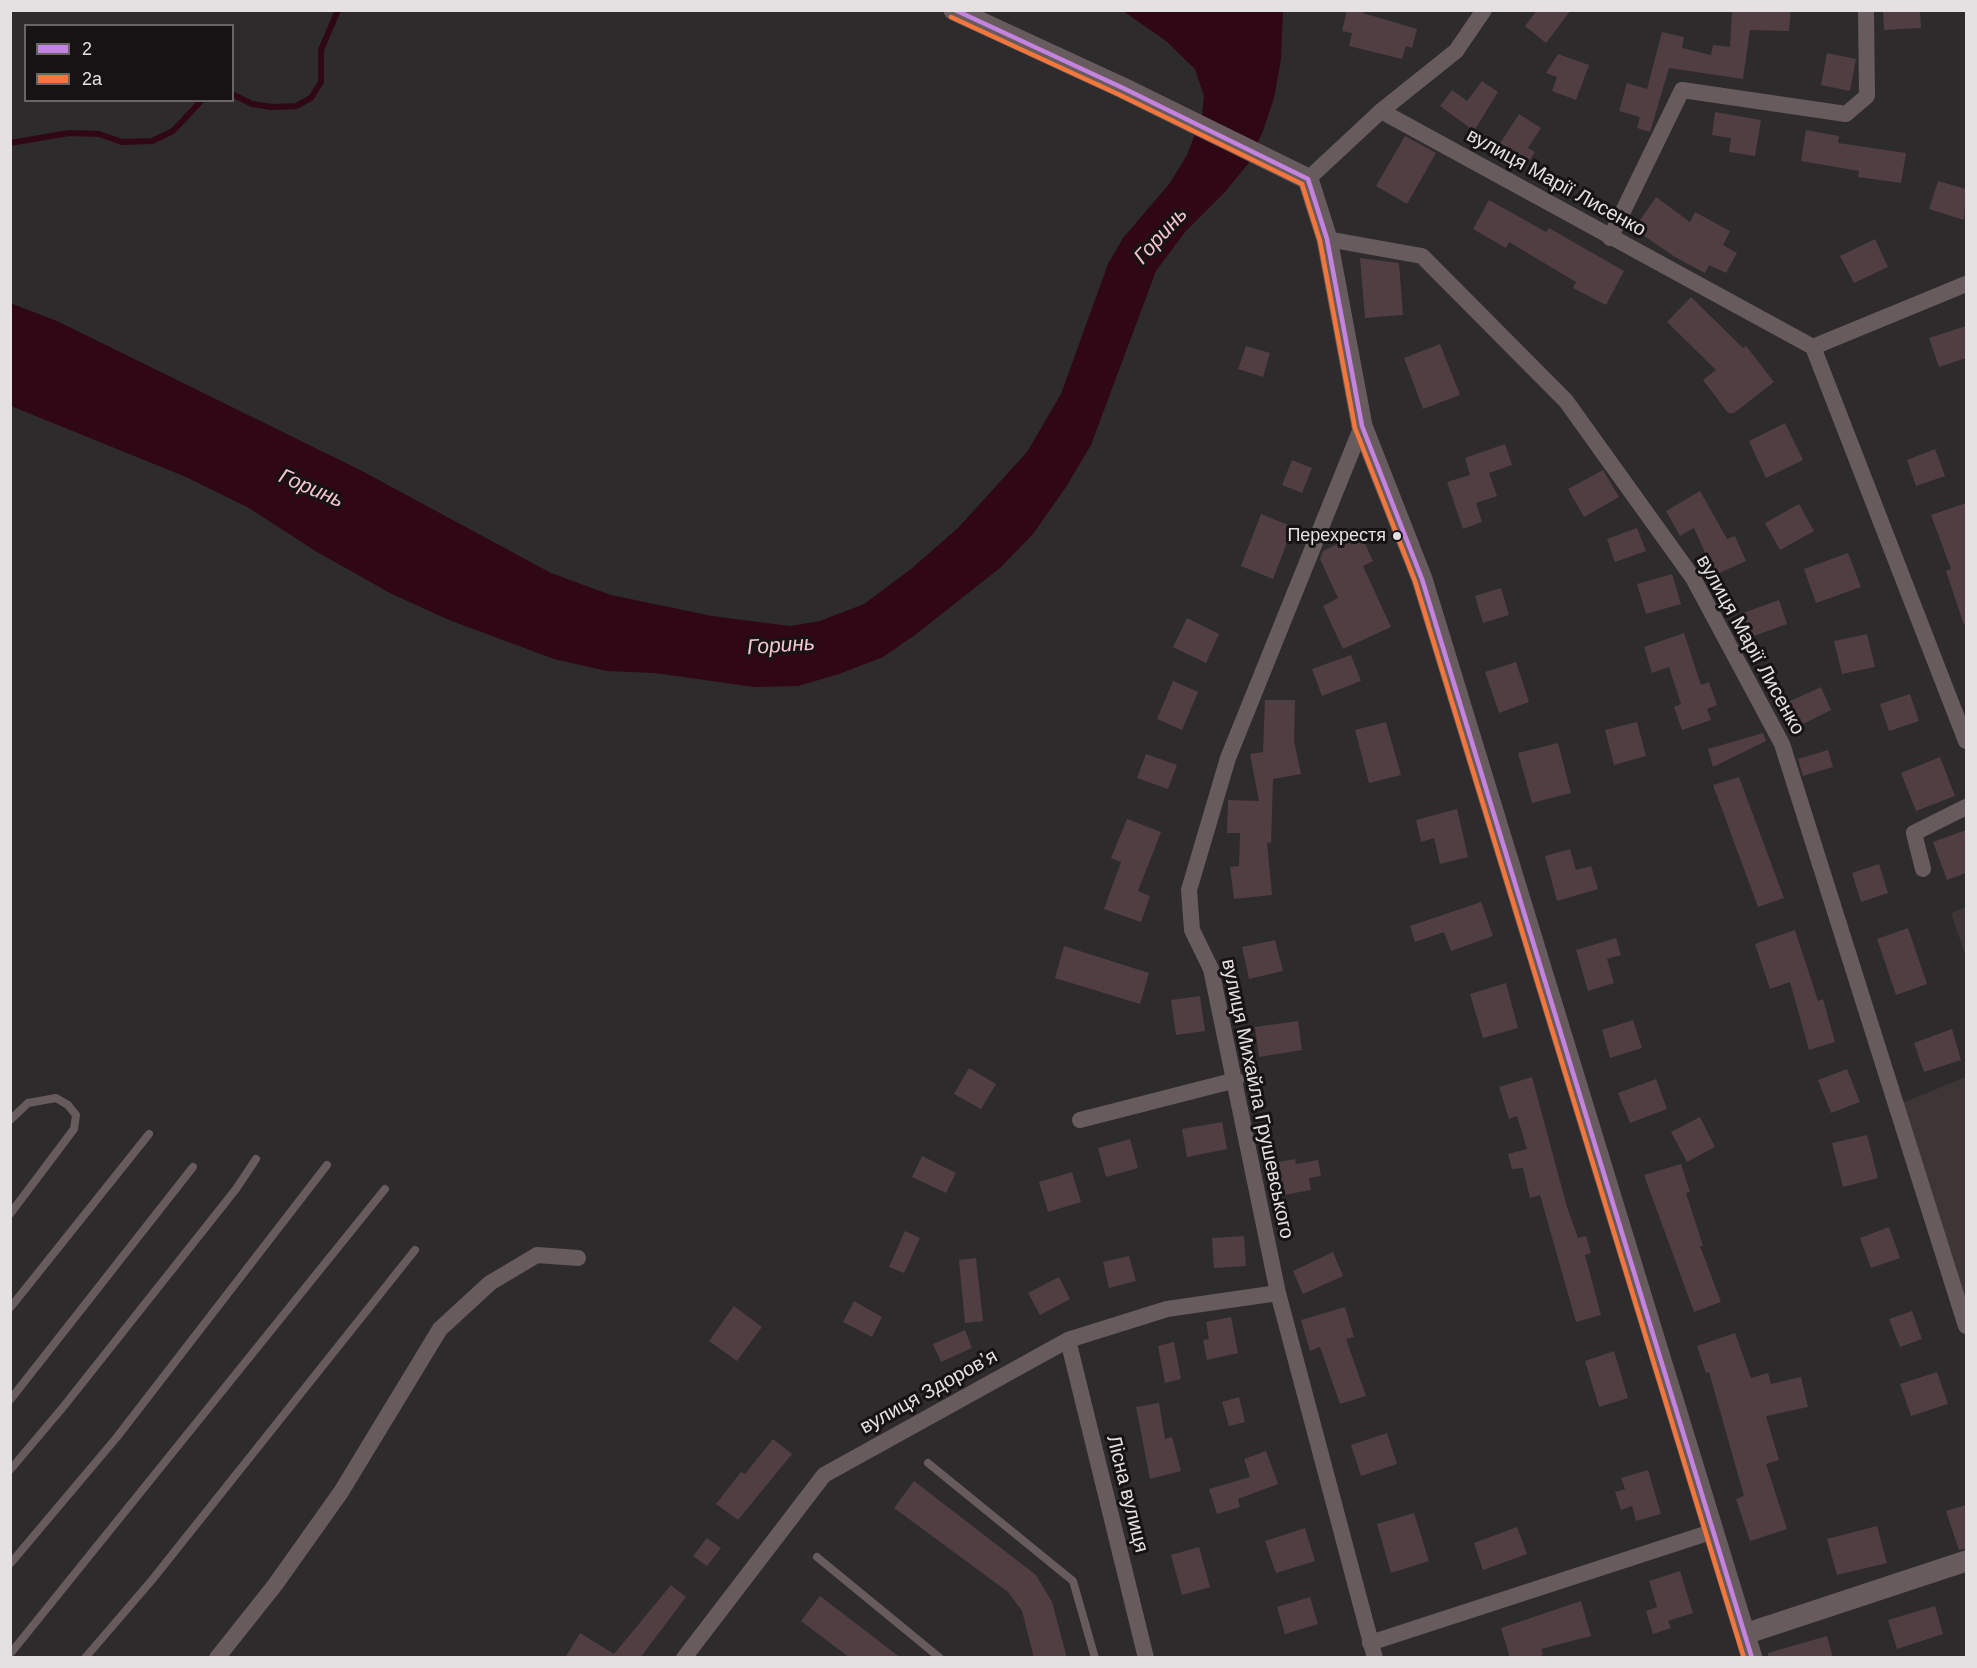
<!DOCTYPE html>
<meta charset="utf-8">
<style>
body{margin:0}
#map{position:relative;width:1977px;height:1668px;overflow:hidden;background:#2e2b2c;font-family:Arial,sans-serif}
canvas{display:block}
.frame{position:absolute;inset:0;border:12px solid #e5e1e2;pointer-events:none}
.legend{position:absolute;left:24px;top:24px;width:210px;height:78px;box-sizing:border-box;background:#151314;border:2px solid #686566;margin:0;padding:8px 10px;list-style:none;font-size:18px;color:#e5e1e2}
.legend li{display:flex;align-items:center;gap:12px;height:30px}
.legend b{width:30px;border:2px solid #686566}
</style>
<div id="map">
<canvas width="1977" height="1668"></canvas>
<div class="frame"></div>
<ul class="legend">
<li><b style="height:8px;background:#c483df"></b>2</li>
<li><b style="height:8px;background:#f5763a"></b>2а</li>
</ul>
</div>
<script>
const ctx = document.querySelector('canvas').getContext('2d');
ctx.lineJoin = 'round';
function fillPath(path, color) { ctx.fillStyle = color; ctx.fill(path, 'evenodd'); }
const poly = rows => new Path2D(rows.map(r => 'M' + r).join(''));
function strokePath(path, color, width, dash) { ctx.strokeStyle = color; ctx.lineWidth = width; ctx.lineCap = dash ? 'butt' : 'round'; ctx.setLineDash(dash || []); ctx.stroke(path); }
function write(font, color, halo, rows, align = 'center') {
  ctx.font = font + ' Arial,sans-serif'; ctx.lineWidth = 6; ctx.setLineDash([]); ctx.textBaseline = 'middle'; ctx.strokeStyle = halo; ctx.fillStyle = color; for (const [text, x, y, turn = 0] of rows) {
    ctx.save(); ctx.translate(x, y); ctx.rotate((+turn || 0) * Math.PI / 180); ctx.textAlign = isNaN(turn) ? turn : align; if (halo) ctx.strokeText(text, 0, 0); ctx.fillText(text, 0, 0); ctx.restore();
  }
}
fillPath(poly([
 [1966,907,1966,957,1951,913],
 [1966,1077,1966,1326,1897,1105]
]), '#3e3536');
fillPath(poly([
 [1123,11,1283,11,1281,59,1274,98,1263,131,1248,164,1225,192,1185,232,1156,271,1091,445,1066,487,1033,534,1000,568,915,635,883,657,839,674,798,686,754,687,655,673,607,671,554,659,449,620,390,593,317,552,249,508,186,477,11,406,10,303,57,321,362,471,551,573,611,595,712,616,790,626,820,621,864,604,911,569,958,528,1027,452,1061,394,1108,264,1123,238,1170,183,1187,155,1202,116,1204,96,1195,69,1166,41]
]), '#300715');
strokePath(poly([
 [232,94,252,104,272,107,296,106,311,98,321,82,321,50,338,10],
 [10,143,69,133,99,134,122,142,152,141,173,131,202,100]
]), '#300715', 6);
fillPath(poly([
 [1347,10,1364,10,1363,13,1417,29,1412,48,1406,46,1402,59,1349,46,1352,33,1342,31],
 [1537,10,1571,10,1546,43,1525,26],
 [1732,10,1791,10,1789,31,1750,30,1743,79,1669,68,1650,132,1637,128,1640,117,1619,111,1627,83,1647,89,1662,32,1684,37,1682,48,1711,55,1713,45,1730,47],
 [1883,10,1920,10,1921,28,1884,30],
 [1827,53,1856,59,1850,91,1821,85],
 [1558,54,1589,65,1576,100,1552,91,1557,77,1546,73],
 [1482,81,1498,92,1474,131,1440,106,1452,90,1467,101],
 [1715,112,1761,120,1755,156,1729,152,1731,138,1712,135],
 [1519,114,1541,128,1528,148,1535,152,1524,169,1495,151],
 [1806,130,1839,136,1838,143,1906,153,1901,183,1858,177,1859,171,1801,161],
 [1405,136,1436,153,1407,204,1376,186],
 [1938,181,1966,189,1964,220,1929,209],
 [1656,197,1690,222,1695,212,1730,231,1723,245,1737,253,1726,273,1709,265,1705,273,1675,257,1634,229],
 [1489,200,1546,232,1549,228,1624,271,1606,305,1573,288,1576,282,1509,242,1506,248,1473,229],
 [1875,239,1888,267,1854,283,1840,256],
 [1360,258,1399,263,1403,315,1365,318],
 [1691,297,1743,348,1746,346,1774,382,1734,413,1728,413,1703,380,1716,370,1667,322],
 [1966,326,1966,358,1939,367,1929,338],
 [1440,344,1460,395,1423,409,1404,358],
 [1246,346,1270,353,1263,377,1238,369],
 [1785,423,1803,460,1766,478,1749,441],
 [1505,444,1512,465,1489,473,1497,496,1476,503,1482,522,1463,529,1447,482,1470,475,1465,458],
 [1935,449,1945,476,1916,486,1907,460],
 [1292,460,1312,468,1302,493,1282,485],
 [1603,470,1619,497,1584,517,1568,489],
 [1700,491,1727,539,1735,536,1746,561,1715,575,1694,528,1680,536,1666,511],
 [1966,503,1966,624,1964,625,1946,571,1951,569,1931,515],
 [1799,504,1814,531,1780,550,1765,523],
 [1261,514,1293,527,1273,579,1241,566],
 [1637,528,1646,551,1615,562,1607,539],
 [1360,533,1373,561,1363,566,1391,627,1343,649,1323,606,1338,598,1320,559,1323,551],
 [1848,553,1861,587,1816,603,1804,569],
 [1672,574,1681,604,1646,614,1637,584],
 [1501,588,1509,615,1483,623,1475,596],
 [1779,600,1787,624,1751,637,1743,613],
 [1187,618,1219,634,1206,663,1173,647],
 [1684,633,1701,685,1709,682,1717,705,1707,709,1711,720,1682,730,1674,707,1681,704,1669,667,1652,673,1644,647],
 [1867,634,1875,667,1842,674,1834,641],
 [1351,655,1361,681,1322,696,1312,669],
 [1516,662,1529,702,1499,713,1485,672],
 [1173,681,1198,692,1182,730,1157,719],
 [1821,687,1831,710,1795,728,1784,704],
 [1910,694,1919,721,1889,731,1880,704],
 [1265,700,1295,700,1294,741,1301,774,1273,779,1271,843,1267,842,1272,895,1234,899,1230,867,1239,866,1240,833,1227,833,1228,800,1259,801,1250,754,1263,752],
 [1386,722,1401,775,1369,783,1355,730],
 [1637,722,1646,756,1614,765,1605,730],
 [1763,733,1766,741,1713,767,1708,749],
 [1558,743,1571,793,1532,803,1518,753],
 [1828,750,1833,767,1803,776,1798,759],
 [1146,754,1177,765,1168,789,1137,778],
 [1940,757,1955,796,1916,811,1901,773],
 [1739,777,1784,898,1758,907,1713,785],
 [1457,809,1468,857,1440,864,1434,838,1421,842,1416,820],
 [1127,819,1161,832,1138,891,1150,896,1141,922,1104,909,1121,862,1111,858],
 [1966,830,1966,873,1947,880,1933,842],
 [1570,849,1576,870,1591,866,1598,889,1557,901,1545,856],
 [1879,864,1888,893,1861,902,1852,873],
 [1481,902,1493,936,1451,951,1444,932,1415,942,1410,926],
 [1908,928,1927,984,1896,995,1877,939],
 [1795,930,1818,1001,1823,999,1835,1042,1809,1050,1790,982,1770,989,1755,944],
 [1616,938,1621,955,1607,959,1614,983,1588,991,1576,950],
 [1275,940,1283,971,1249,979,1242,947],
 [1064,946,1149,973,1140,1004,1055,978],
 [1506,983,1518,1028,1483,1038,1470,994],
 [1200,996,1205,1031,1176,1035,1171,1000],
 [1633,1020,1642,1048,1610,1058,1602,1030],
 [1298,1021,1302,1050,1259,1057,1255,1027],
 [1952,1029,1961,1060,1924,1072,1914,1043],
 [969,1068,996,1084,981,1109,954,1094],
 [1847,1069,1860,1102,1831,1113,1818,1080],
 [1532,1077,1567,1207,1578,1238,1586,1236,1591,1253,1585,1255,1601,1315,1576,1322,1540,1195,1530,1198,1523,1168,1512,1169,1508,1154,1527,1149,1517,1116,1509,1119,1499,1087],
 [1656,1079,1667,1109,1630,1123,1618,1093],
 [1700,1117,1715,1147,1687,1162,1671,1132],
 [1222,1122,1227,1149,1187,1157,1182,1129],
 [1867,1135,1878,1178,1843,1187,1832,1143],
 [1130,1139,1138,1168,1106,1177,1098,1148],
 [922,1156,956,1173,946,1193,912,1177],
 [1295,1159,1296,1164,1318,1160,1321,1176,1309,1178,1311,1190,1278,1196,1272,1163],
 [1681,1164,1690,1192,1686,1193,1703,1246,1700,1246,1721,1302,1694,1312,1644,1175],
 [1072,1172,1081,1202,1048,1212,1039,1182],
 [1889,1227,1900,1258,1871,1268,1860,1238],
 [905,1231,920,1238,904,1273,889,1267],
 [1244,1236,1246,1266,1214,1268,1212,1238],
 [1333,1252,1343,1276,1303,1294,1293,1271],
 [1129,1256,1136,1281,1109,1288,1103,1262],
 [976,1258,983,1321,965,1323,959,1260],
 [1059,1277,1070,1299,1040,1315,1028,1293],
 [854,1301,882,1317,872,1337,843,1322],
 [734,1306,762,1327,737,1361,709,1341],
 [1345,1307,1354,1337,1346,1339,1366,1396,1340,1404,1320,1347,1310,1351,1301,1320],
 [1912,1311,1922,1339,1900,1347,1889,1319],
 [1231,1317,1238,1353,1207,1360,1203,1340,1209,1339,1206,1322],
 [965,1330,972,1348,941,1362,933,1344],
 [1735,1333,1751,1378,1768,1373,1771,1384,1801,1377,1808,1407,1766,1416,1779,1460,1766,1464,1787,1529,1750,1541,1736,1499,1744,1496,1709,1372,1706,1373,1697,1346],
 [1174,1342,1181,1379,1165,1383,1158,1346],
 [1614,1351,1628,1398,1599,1407,1585,1361],
 [1937,1372,1948,1404,1911,1416,1900,1384],
 [1239,1397,1245,1422,1229,1426,1222,1402],
 [1159,1403,1165,1439,1172,1437,1181,1471,1150,1479,1136,1407],
 [1387,1433,1397,1464,1361,1476,1351,1445],
 [773,1439,792,1454,738,1520,716,1504,741,1472,745,1474],
 [1266,1451,1278,1484,1238,1499,1240,1507,1217,1514,1209,1489,1250,1477,1244,1459],
 [1648,1470,1661,1514,1636,1521,1632,1506,1621,1510,1615,1492,1625,1489,1621,1478],
 [914,1481,1036,1575,1052,1602,1067,1658,1034,1658,1022,1611,1008,1592,894,1508],
 [1966,1505,1966,1549,1959,1550,1946,1511],
 [1414,1513,1429,1561,1391,1573,1377,1524],
 [1877,1526,1887,1563,1837,1575,1827,1539],
 [1517,1527,1527,1554,1483,1570,1474,1543],
 [1305,1528,1315,1561,1276,1573,1265,1541],
 [707,1538,721,1548,707,1566,693,1556],
 [1199,1547,1210,1587,1182,1595,1171,1555],
 [1680,1571,1693,1613,1668,1621,1671,1628,1653,1634,1646,1611,1657,1607,1649,1581],
 [671,1585,686,1597,640,1658,565,1658,580,1633,614,1654],
 [820,1596,901,1658,850,1658,801,1621],
 [1310,1597,1318,1624,1285,1634,1277,1607],
 [1581,1601,1591,1636,1541,1649,1543,1655,1535,1658,1510,1658,1501,1628],
 [1935,1606,1943,1634,1897,1649,1888,1620],
 [1827,1636,1833,1658,1768,1658,1768,1653]
]), '#503e43');
strokePath(poly([
 [10,1120,28,1103,56,1098,68,1105,76,1115,74,1129,10,1214],
 [10,1308,149,1134],
 [10,1400,193,1167],
 [928,1463,1073,1581,1095,1658],
 [10,1470,64,1406,236,1189,256,1159],
 [817,1557,940,1658],
 [10,1564,117,1437,327,1165],
 [10,1654,385,1189],
 [85,1658,152,1580,415,1250]
]), '#685b5d', 8);
strokePath(poly([
 [1381,111,1813,347,1966,741],
 [1308,179,1381,111,1456,51,1484,10],
 [1610,238,1682,90,1846,114,1867,96,1866,10],
 [1327,239,1422,256,1566,401,1693,578,1782,744,1966,1326],
 [1813,347,1966,284],
 [1362,426,1228,758,1189,890,1192,930,1211,969,1278,1293,1375,1658],
 [1923,869,1914,833,1966,807],
 [1080,1120,1236,1080],
 [1068,1340,1146,1658],
 [1370,1643,1711,1532],
 [217,1658,275,1585,341,1492,440,1329,490,1283,537,1255,578,1258],
 [684,1658,824,1475,1068,1340,1167,1309,1278,1293]
]), '#685b5d', 16);
strokePath(poly([
 [954,10,1123,88,1308,179,1327,239,1362,426,1422,579,1752,1658],
 [1745,1634,1966,1561]
]), '#685b5d', 21);
strokePath(poly([
 [955,10,1123,88,1308,179,1327,239,1362,426,1422,579,1752,1658]
]), '#c483df', 4.5);
strokePath(poly([
 [951,17,1120,95,1302,184,1320,241,1355,428,1415,581,1744,1658]
]), '#f5763a', 4.5);
for (const [x, y, r, color] of [
 [1397,536,5,"#e5e1e2"]
]) { const dot = new Path2D(); dot.arc(x, y, r, 0, 2 * Math.PI); ctx.fillStyle = color; ctx.fill(dot); strokePath(dot, '#151314', 2); }
write('18px', '#e5e1e2', '#151314', [
 ["Перехрестя",1386,536]
], 'right');
write('20px', '#e5e1e2', '#151314', [
 ["вулиця Марії Лисенко",1556,183,29],
 ["вулиця Марії Лисенко",1750,645,61],
 ["вулиця Михайла Грушевського",1257,1099,78],
 ["вулиця Здоровʼя",929,1392,-29],
 ["Лісна вулиця",1127,1494,76]
]);
write('italic 21px', '#f7c3ce', '#151314', [
 ["Горинь",1161,236,-48],
 ["Горинь",311,489,23],
 ["Горинь",781,646,-4]
]);
</script>
